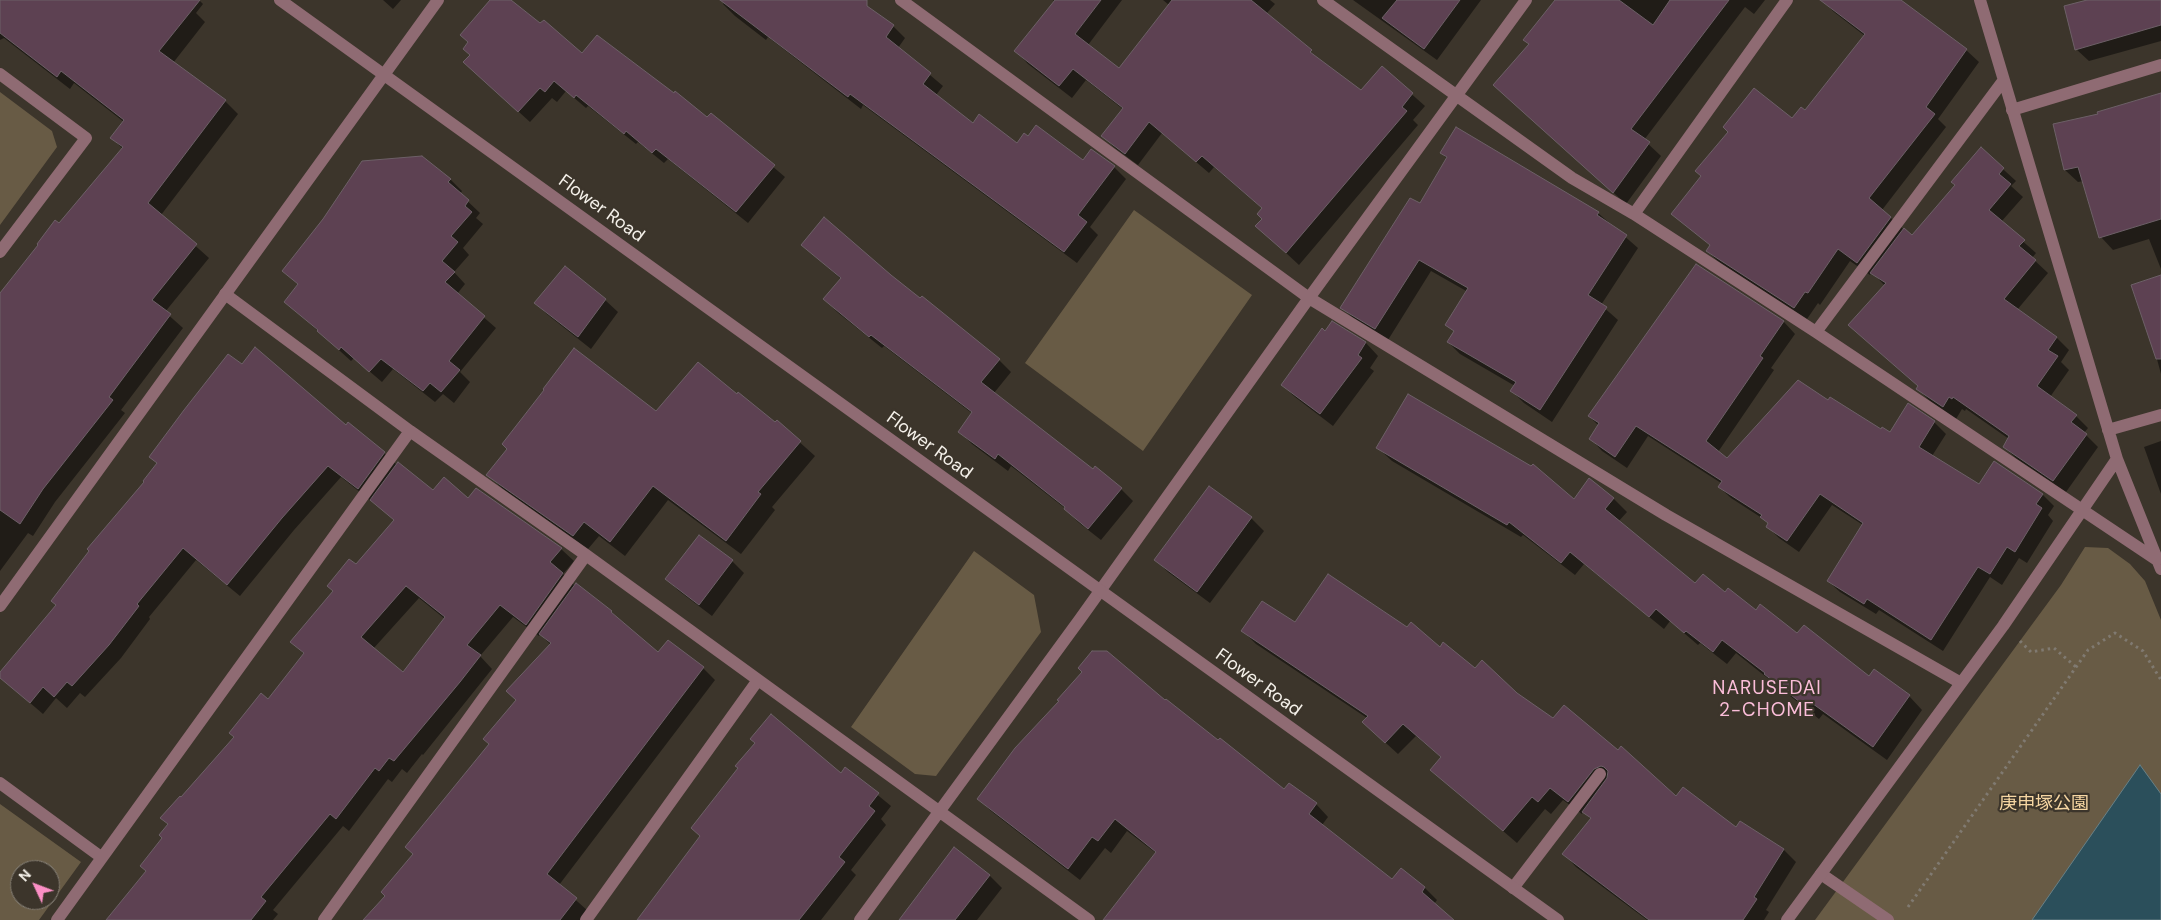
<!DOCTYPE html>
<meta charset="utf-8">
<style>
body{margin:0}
#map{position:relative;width:2161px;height:920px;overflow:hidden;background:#3c352b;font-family:"DM Sans",sans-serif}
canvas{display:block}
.north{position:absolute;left:10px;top:860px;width:50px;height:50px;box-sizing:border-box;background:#3c352b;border:1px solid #868077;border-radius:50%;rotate:313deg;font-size:14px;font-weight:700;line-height:20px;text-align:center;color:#f5f1ea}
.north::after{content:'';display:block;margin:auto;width:18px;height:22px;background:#fb8fc5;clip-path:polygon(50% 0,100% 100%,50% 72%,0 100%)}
</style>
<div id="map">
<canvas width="2161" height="920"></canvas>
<div class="north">N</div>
</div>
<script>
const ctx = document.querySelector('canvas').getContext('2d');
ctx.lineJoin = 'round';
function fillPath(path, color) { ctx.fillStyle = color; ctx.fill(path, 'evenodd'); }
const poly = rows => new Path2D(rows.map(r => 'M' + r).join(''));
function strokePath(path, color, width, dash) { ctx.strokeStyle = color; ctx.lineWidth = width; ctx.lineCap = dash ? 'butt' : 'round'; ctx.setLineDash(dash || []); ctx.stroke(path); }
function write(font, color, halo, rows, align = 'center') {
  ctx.font = font + ' "DM Sans","Noto Sans JP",sans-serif'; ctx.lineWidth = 4.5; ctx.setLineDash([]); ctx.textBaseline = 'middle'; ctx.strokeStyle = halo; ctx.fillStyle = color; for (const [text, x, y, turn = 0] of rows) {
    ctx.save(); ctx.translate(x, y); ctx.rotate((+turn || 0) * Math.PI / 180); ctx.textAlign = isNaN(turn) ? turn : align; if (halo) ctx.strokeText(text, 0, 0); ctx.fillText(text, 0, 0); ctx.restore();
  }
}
fillPath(poly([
 [0,92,52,131,57,147,0,225],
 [1134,210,1252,295,1143,451,1025,363],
 [2085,547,2108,548,2130,564,2145,581,2161,620,2161,920,1815,920,2061,585],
 [974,551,1034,595,1041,632,936,776,915,774,851,727],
 [0,804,81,862,39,920,0,920],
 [20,870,50,870,50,900,20,900]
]), '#685b45');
const water = poly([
 [2140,765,2161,794,2161,920,2032,920,2140,765]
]);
fillPath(water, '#2b4f5b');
strokePath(water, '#688086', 1);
fillPath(poly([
 [0,0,199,0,203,4,196,13,205,22,173,63,225,101,238,114,161,215,209,258,165,312,183,328,121,410,125,413,55,502,33,536,28,533,0,571,0,295,123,149,112,138,124,122,74,83,70,89,4,38,0,40],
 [383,0,401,0,393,9],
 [492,0,509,0,582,55,708,119,711,114,785,177,748,223,668,159,664,163,638,142,636,144,588,106,586,108,566,91,557,102,552,98,530,122,476,73,471,56],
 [726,0,858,0,893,26,905,38,898,48,943,86,936,95,973,124,1017,145,1083,162,1092,151,1114,167,1126,179,1090,227,1098,235,1077,263,863,105,861,109,768,37,766,40,735,16,723,4],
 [1053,0,1122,0,1088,45,1120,70,1169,5,1163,0,1270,0,1275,4,1266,14,1323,63,1361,92,1382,68,1425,106,1413,120,1418,125,1299,265,1257,226,1263,219,1263,209,1214,167,1209,173,1162,133,1138,165,1115,148,1103,136,1124,110,1086,80,1072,98,1028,64,1016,51,1055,2],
 [1353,0,1481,0,1437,60],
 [1555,0,1765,0,1754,14,1745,7,1644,140,1661,156,1626,204,1494,85,1530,45,1525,40],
 [1822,0,1899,0,1966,50,1979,62,1938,119,1946,127,1882,210,1912,237,1956,185,1981,149,2016,181,2011,186,2023,197,2001,222,2036,253,2032,258,2048,273,2017,310,2057,338,2069,350,2061,362,2069,370,2050,397,2076,416,2088,428,2084,433,2098,447,2066,492,2017,459,2004,447,2009,439,1966,409,1965,411,1962,409,1956,419,1930,401,1918,389,1919,387,1862,337,1885,286,1872,272,1870,275,1850,261,1820,305,1818,303,1807,319,1720,263,1707,251,1711,246,1673,214,1805,111,1865,36,1834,12],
 [2093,0,2161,0,2161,41,2089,61,2076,49],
 [2161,95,2161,269,2149,239,2113,250,2101,237,2084,181,2078,182,2065,170,2100,115],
 [1442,153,1598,213,1638,248,1601,305,1618,320,1552,422,1524,403,1512,391,1515,386,1460,354,1448,342,1455,332,1447,325,1468,292,1431,271,1388,340,1354,319,1342,307,1420,205,1447,159],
 [450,179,462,191,460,194,480,213,476,218,483,224,463,248,469,255,454,272,465,284,457,294,496,328,460,372,470,382,454,403,443,394,435,402,393,369,382,382,354,358,351,361,286,302,299,285,283,271],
 [803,245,890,276,999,360,1011,372,994,393,1093,471,1121,489,1133,501,1101,540,1078,522,1066,509,1011,466,1008,471,972,444,960,432,973,414,884,346,882,348,837,312,825,299,842,280],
 [1696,266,1784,322,1795,334,1771,368,1774,370,1718,452,1727,460,1829,402,1891,434,1934,422,1946,434,1932,456,1980,485,1994,462,2043,495,2054,506,2048,515,2053,521,2027,563,2019,558,2002,585,1990,577,1943,651,1879,610,1876,614,1840,592,1828,581,1863,525,1832,505,1799,552,1779,538,1767,526,1769,524,1765,520,1731,498,1719,487,1721,483,1648,436,1627,468,1602,451,1591,439,1599,426,1589,416],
 [2161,277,2161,374,2154,348],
 [605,300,618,312,591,349,548,315,535,303],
 [1332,323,1366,343,1378,356,1370,368,1374,371,1333,426,1295,397,1282,385],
 [242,366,346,427,384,453,397,465,433,492,468,500,476,489,561,549,574,561,563,574,575,586,611,612,659,654,703,668,715,680,559,885,588,911,581,920,365,920,387,896,491,745,551,645,540,634,539,636,513,617,480,656,492,669,423,755,422,754,407,773,402,769,392,782,388,779,349,831,343,826,273,910,278,914,273,920,106,920,147,872,169,825,162,818,182,799,268,701,304,654,292,641,395,521,372,499,371,501,341,477,294,530,240,596,196,560,149,617,150,619,121,658,85,697,80,693,67,708,56,698,43,714,0,677,0,674,58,605],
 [419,598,445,619,403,674,373,649],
 [737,395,775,424,777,422,815,456,772,507,775,510,741,554,668,500,625,556,599,536,588,549,503,489,488,475,657,412],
 [2161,441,2161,494,2144,447],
 [1378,448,1574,500,1613,498,1627,512,1618,522,1696,585,1726,594,1798,634,1869,678,1909,696,1922,710,1887,760,1823,714,1819,719,1736,653,1727,664,1700,643,1698,645,1670,621,1664,629,1584,564,1575,575,1523,535,1521,537,1392,461],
 [1210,488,1251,518,1264,531,1210,603,1168,572,1156,560],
 [732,561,744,573,712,616,679,591,667,579],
 [1295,624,1440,649,1516,694,1553,720,1676,797,1736,829,1740,823,1784,850,1796,862,1766,910,1769,912,1764,920,1647,920,1576,867,1564,854,1592,820,1583,811,1582,814,1563,800,1551,814,1545,809,1517,843,1432,770,1442,758,1416,736,1398,754,1376,734,1367,718,1256,644,1243,631],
 [1165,702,1284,791,1289,784,1316,804,1328,817,1322,825,1392,881,1401,870,1425,888,1437,900,1434,904,1452,920,1105,920,1156,853,1127,831,1111,853,1105,848,1080,880,991,811,979,799],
 [846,769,891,806,881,819,886,825,851,870,856,875,821,920,638,920,841,774],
 [955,849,990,876,1002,888,977,920,901,920]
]), '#0007');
const building = poly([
 [0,0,200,0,159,51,226,100,148,203,197,244,152,300,171,314,109,397,113,400,43,489,20,524,0,510,0,293,38,245,37,244,55,220,59,223,123,147,110,138,124,120,61,71,57,77,0,33,0,0],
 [490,0,511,0,540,23,544,20,582,53,597,35,674,93,675,91,707,117,711,113,775,165,736,212,656,149,652,153,626,131,624,134,576,95,574,98,554,81,545,92,540,88,518,112,463,62,470,55,463,49,468,42,460,35,490,0],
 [720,0,867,0,867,6,894,25,886,37,931,73,923,84,973,123,979,114,1017,143,1024,133,1028,136,1036,125,1083,160,1091,149,1115,166,1078,215,1087,222,1064,252,850,94,848,97,720,0],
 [1055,0,1101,0,1075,34,1119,68,1172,0,1251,0,1312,50,1310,52,1361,90,1382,66,1413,93,1402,107,1407,111,1286,253,1255,226,1262,219,1257,214,1262,208,1202,156,1196,162,1149,122,1125,154,1101,136,1123,108,1073,69,1059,86,1014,51,1055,0],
 [1397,0,1460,0,1424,49,1382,18,1397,0],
 [1555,0,1619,0,1653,25,1670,0,1729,0,1631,129,1650,142,1613,193,1493,85,1529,44,1523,40,1555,0],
 [1820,0,1901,0,1967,49,1926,107,1935,114,1869,198,1891,217,1857,263,1838,249,1808,293,1805,292,1794,308,1706,251,1710,245,1671,214,1701,176,1695,171,1728,132,1723,127,1754,88,1792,118,1801,107,1805,110,1865,34,1820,0],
 [2087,0,2161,0,2161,25,2075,50,2064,6,2087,0],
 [2161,93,2161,219,2099,238,2078,167,2064,170,2053,124,2098,114,2097,112,2161,93],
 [1456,127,1599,212,1597,215,1627,235,1588,295,1607,307,1540,410,1510,391,1516,382,1447,342,1454,331,1445,325,1468,288,1419,260,1375,329,1340,308,1410,198,1420,203,1447,157,1440,153,1456,127],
 [1981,147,2004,168,1999,174,2011,184,1989,210,2025,240,2019,246,2036,260,2004,299,2057,337,2048,350,2058,356,2037,386,2077,415,2071,422,2087,434,2053,481,2003,447,2009,436,1953,397,1952,399,1949,397,1943,407,1916,389,1918,386,1848,325,1886,283,1870,273,1904,228,1912,235,1955,185,1951,182,1981,147],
 [422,156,451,179,448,182,469,200,465,206,472,212,451,236,458,242,442,261,455,272,445,282,485,316,449,361,460,370,441,392,430,383,423,391,381,359,369,372,341,347,339,350,317,331,318,330,284,302,298,284,282,271,323,219,362,161,422,156],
 [824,217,891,275,920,298,922,296,1000,359,981,382,1093,469,1095,466,1122,488,1088,529,1064,509,1065,507,998,454,995,459,958,432,972,412,871,335,869,337,823,299,841,278,801,245,824,217],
 [1696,264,1784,321,1760,356,1763,358,1706,441,1727,458,1798,380,1828,400,1830,397,1881,429,1882,427,1890,432,1908,403,1935,421,1919,447,1979,484,1994,461,2043,494,2036,504,2042,508,2015,552,2007,547,1990,574,1978,567,1931,640,1867,599,1864,604,1827,581,1863,523,1820,494,1787,541,1766,527,1768,523,1760,517,1762,515,1718,487,1722,481,1636,426,1615,457,1589,439,1599,423,1588,416,1696,264],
 [565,266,606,299,578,337,534,303,565,266],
 [2161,275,2161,359,2156,359,2131,285,2161,275],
 [1332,321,1366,342,1358,355,1362,358,1320,414,1281,385,1322,328,1325,331,1332,321],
 [255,347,346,425,348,422,385,452,358,489,328,466,282,518,227,585,183,548,137,604,139,606,109,645,72,686,67,682,54,697,43,687,30,703,0,678,0,672,56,605,51,601,89,551,87,549,144,482,143,481,157,463,149,457,184,410,228,354,242,364,255,347],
 [574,348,656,411,698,362,737,394,738,392,775,422,777,420,801,441,758,492,761,494,726,541,653,486,610,542,584,522,573,536,486,475,507,449,502,444,544,390,543,389,574,348],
 [1408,394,1531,466,1533,464,1574,499,1589,478,1614,498,1605,509,1695,583,1703,574,1725,592,1728,588,1756,610,1760,604,1797,633,1804,625,1869,676,1874,669,1910,695,1873,747,1809,701,1805,706,1764,674,1765,673,1722,640,1713,652,1686,631,1684,633,1656,609,1649,617,1570,552,1561,563,1509,522,1507,525,1376,448,1408,394],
 [398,462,433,490,444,477,468,498,476,488,562,548,550,562,563,573,526,625,500,605,467,645,481,655,460,682,394,761,389,758,379,771,375,768,336,819,330,814,261,897,266,901,251,920,106,920,146,871,140,866,162,838,159,835,168,824,160,818,180,796,181,797,234,737,229,733,261,693,268,699,304,653,290,642,333,591,327,586,349,559,356,564,394,520,370,500,398,462],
 [406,586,445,617,403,672,361,637,406,586],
 [1209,486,1252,517,1197,592,1154,560,1209,486],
 [699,535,733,560,699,605,665,579,699,535],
 [1328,574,1407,627,1411,622,1440,647,1443,642,1475,668,1482,660,1517,693,1553,718,1564,705,1618,750,1621,746,1676,796,1683,787,1736,827,1740,821,1784,849,1754,897,1757,899,1743,920,1649,920,1562,854,1591,818,1582,812,1607,778,1608,771,1604,767,1601,766,1594,769,1568,802,1550,788,1538,802,1532,797,1503,831,1430,770,1441,757,1403,724,1385,743,1362,722,1368,716,1241,631,1262,601,1295,622,1328,574],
 [576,583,612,611,611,612,658,652,668,640,704,667,547,874,577,898,560,920,363,920,385,896,381,892,413,854,405,847,489,744,483,739,516,700,506,691,551,643,539,634,576,583],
 [1092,651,1107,651,1165,700,1166,699,1218,740,1220,738,1284,789,1289,783,1317,803,1309,814,1392,879,1401,868,1425,887,1422,892,1454,920,1103,920,1156,852,1115,819,1098,841,1092,837,1068,869,977,799,1015,748,1059,701,1057,700,1082,672,1078,668,1092,651],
 [771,714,841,773,845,767,879,793,869,806,875,811,839,857,845,862,799,920,637,920,700,836,691,828,738,768,735,766,755,743,750,739,771,714],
 [954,847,990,875,955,920,899,920,954,847]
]);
fillPath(building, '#5d4152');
strokePath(building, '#6d6067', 1);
strokePath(poly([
 [2020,641,2031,652,2054,648,2076,667],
 [1908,907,2088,650,2115,633,2143,651,2161,680]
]), '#807a71', 3, [2.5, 4]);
strokePath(poly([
 [2012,110,2161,65],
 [1821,874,1888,920]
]), '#8f6b73', 12);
strokePath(poly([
 [901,0,1309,298,1666,515,1961,683],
 [1323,0,1572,178,1634,214,1816,332,2157,560],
 [1980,0,2117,459,2161,569],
 [0,74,86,138,0,252],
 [1634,214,1787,0],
 [225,294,410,431,586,555,1089,920],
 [1816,332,2003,81],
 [2108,430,2161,415],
 [0,783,101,857],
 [1513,888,1600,774],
 [57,920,410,431],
 [324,920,586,555],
 [586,920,758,680],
 [860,920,1080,619,1309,298,1526,0],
 [1787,920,2003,626,2117,459]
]), '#8f6b73', 12);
strokePath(poly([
 [280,0,1558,920],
 [0,606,438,0]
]), '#8f6b73', 12);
write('18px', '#f5f1ea', '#3c352b', [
 ["Flower Road",601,209,36],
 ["Flower Road",929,446,36],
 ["Flower Road",1258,683,36]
]);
write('18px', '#f6d6a2', '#3c352b', [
 ["庚申塚公園",2044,804]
]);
ctx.letterSpacing = '1px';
write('19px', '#fbbdd9', '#3c352b', [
 ["NARUSEDAI",1767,689],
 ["2-CHOME",1767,711]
]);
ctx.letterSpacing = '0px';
</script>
